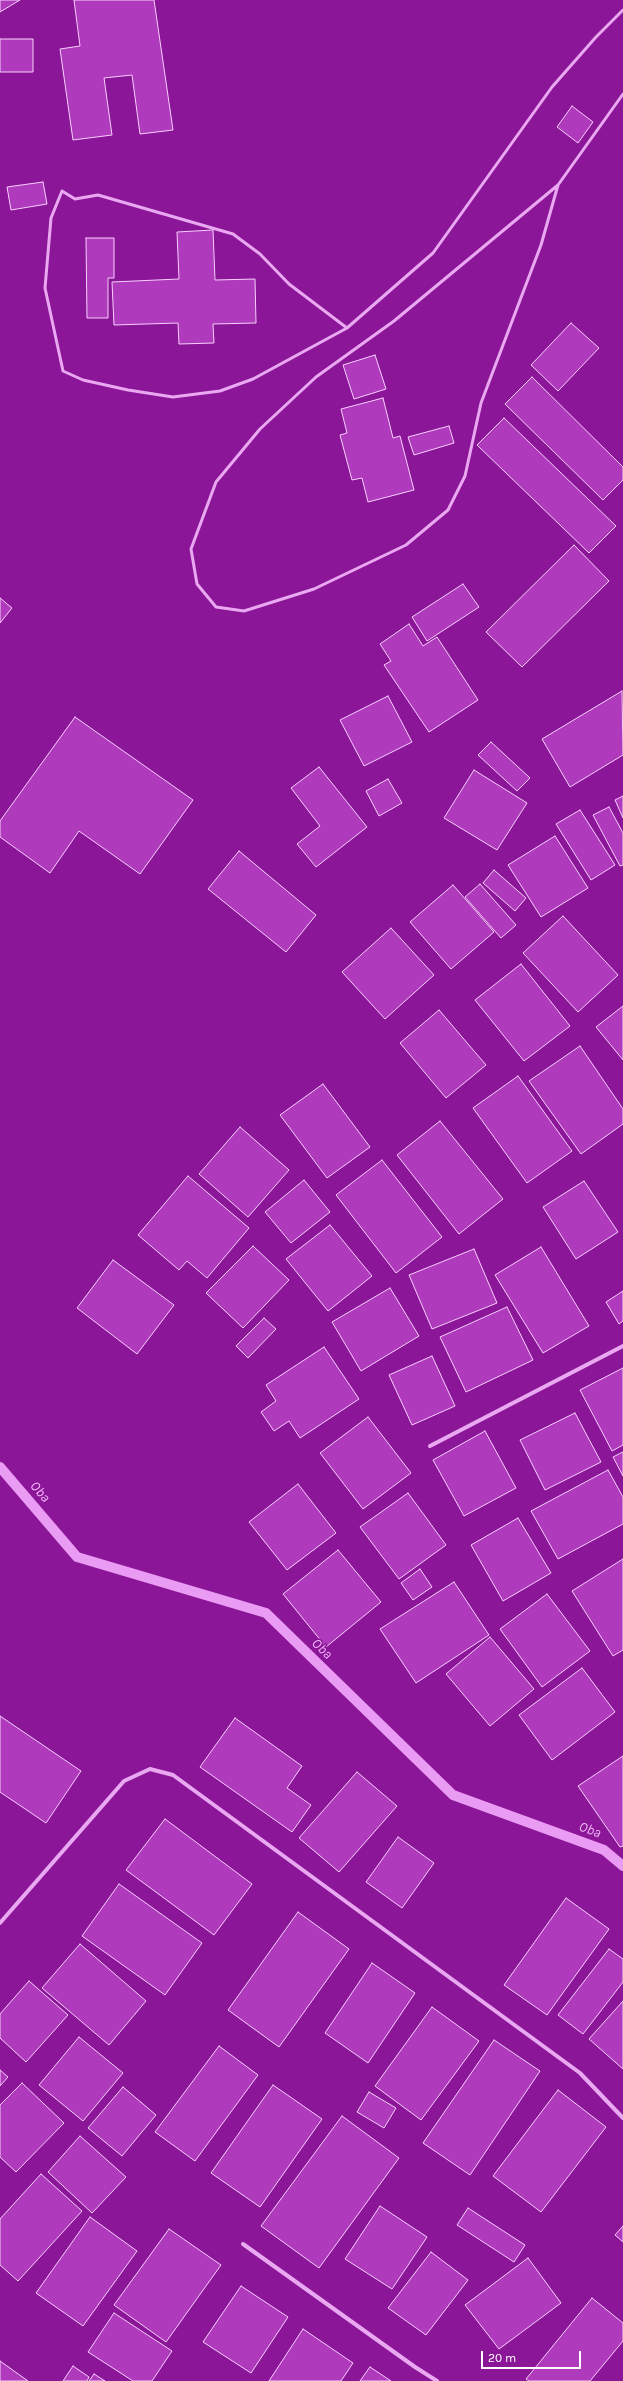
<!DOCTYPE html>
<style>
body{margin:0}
#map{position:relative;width:623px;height:2381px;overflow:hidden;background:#8b1697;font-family:Karla,sans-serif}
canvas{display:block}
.scale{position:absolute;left:481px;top:2351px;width:100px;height:18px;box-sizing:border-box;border:2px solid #fff;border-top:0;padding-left:5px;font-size:12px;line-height:14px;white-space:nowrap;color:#fff;-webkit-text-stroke:3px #8b1697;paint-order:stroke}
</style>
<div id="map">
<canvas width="623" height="2381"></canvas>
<div class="scale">20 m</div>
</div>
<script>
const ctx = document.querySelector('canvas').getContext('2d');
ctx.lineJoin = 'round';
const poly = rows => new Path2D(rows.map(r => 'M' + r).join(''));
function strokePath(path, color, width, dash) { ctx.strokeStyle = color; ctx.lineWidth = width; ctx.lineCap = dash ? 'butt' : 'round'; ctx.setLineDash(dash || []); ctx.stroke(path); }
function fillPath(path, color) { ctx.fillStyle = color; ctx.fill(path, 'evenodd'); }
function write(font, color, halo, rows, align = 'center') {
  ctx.font = font + ' Karla,sans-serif'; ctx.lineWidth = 3; ctx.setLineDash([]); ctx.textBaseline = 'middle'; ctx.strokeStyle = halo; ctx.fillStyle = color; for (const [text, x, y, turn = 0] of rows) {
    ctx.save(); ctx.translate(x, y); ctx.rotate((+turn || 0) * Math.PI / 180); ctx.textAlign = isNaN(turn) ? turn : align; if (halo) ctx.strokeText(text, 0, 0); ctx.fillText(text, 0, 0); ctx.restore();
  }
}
strokePath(poly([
 [0,1467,77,1557,266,1613,453,1795,604,1850,623,1866]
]), '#ea9bf4', 10);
const building = poly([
 [0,0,20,0,0,12,0,0],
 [74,0,154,0,173,130,140,134,132,75,104,78,112,135,73,140,60,49,80,46,74,0],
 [0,39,33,39,33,72,0,72,0,39],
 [572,106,593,122,578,143,557,127,572,106],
 [43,182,47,204,11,210,7,187,43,182],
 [213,230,215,280,255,279,256,323,213,324,214,343,179,344,178,323,114,325,112,282,179,279,177,232,213,230],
 [86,238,114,238,114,278,108,278,108,318,87,318,86,238],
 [571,323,599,348,558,391,531,365,571,323],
 [375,355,386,389,354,399,343,365,375,355],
 [532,377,623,467,623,480,603,500,505,404,532,377],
 [383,398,393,438,400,436,414,490,368,502,362,478,352,480,340,435,347,433,341,409,383,398],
 [504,418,616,526,589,553,477,445,504,418],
 [449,426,454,443,414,455,408,437,449,426],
 [574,545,609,581,522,667,486,632,574,545],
 [463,584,479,607,427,641,412,617,463,584],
 [0,598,12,608,0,623,0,598],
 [409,624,423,646,437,637,478,700,429,732,384,665,391,661,380,644,409,624],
 [622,691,623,755,570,787,542,739,622,691],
 [388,696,412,742,364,766,340,720,388,696],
 [75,717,193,800,140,874,79,831,50,873,0,837,0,821,75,717],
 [491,742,530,778,517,791,478,755,491,742],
 [319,767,367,827,316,867,297,844,320,826,291,788,319,767],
 [474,770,527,803,497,850,444,818,474,770],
 [388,779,402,803,379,816,366,791,388,779],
 [623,796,623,818,615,800,623,796],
 [609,807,623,833,623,865,620,866,593,815,609,807],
 [580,810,615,865,591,880,556,824,580,810],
 [555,836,588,888,541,917,508,865,555,836],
 [239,851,316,915,286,952,208,889,239,851],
 [494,870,526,898,515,911,483,883,494,870],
 [480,884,516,925,501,938,465,897,480,884],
 [453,885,494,932,451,969,410,922,453,885],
 [563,916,618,975,578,1012,523,953,563,916],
 [391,928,434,975,385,1019,342,972,391,928],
 [521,964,570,1026,524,1061,475,1000,521,964],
 [623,1006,623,1060,596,1027,623,1006],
 [439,1010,486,1065,446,1098,400,1043,439,1010],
 [580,1046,623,1109,623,1124,581,1154,529,1081,580,1046],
 [518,1076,572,1151,527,1183,473,1108,518,1076],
 [323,1084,370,1147,327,1178,280,1115,323,1084],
 [440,1121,503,1199,459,1234,397,1155,440,1121],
 [240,1127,289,1170,248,1217,199,1174,240,1127],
 [382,1160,442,1237,396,1273,336,1195,382,1160],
 [188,1176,249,1228,207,1278,187,1261,179,1270,138,1235,188,1176],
 [304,1180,330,1212,291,1243,265,1212,304,1180],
 [584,1181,618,1232,576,1259,543,1207,584,1181],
 [330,1225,372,1276,328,1311,286,1259,330,1225],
 [253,1246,289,1280,243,1328,206,1293,253,1246],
 [541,1247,589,1326,543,1353,495,1275,541,1247],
 [474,1249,497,1303,432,1329,409,1275,474,1249],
 [113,1260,174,1305,137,1354,77,1308,113,1260],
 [390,1288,419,1336,361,1371,332,1322,390,1288],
 [623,1291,623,1321,619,1324,606,1302,623,1291],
 [507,1307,533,1360,466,1392,440,1337,507,1307],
 [264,1318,276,1329,248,1358,236,1346,264,1318],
 [324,1347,359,1399,300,1438,289,1421,274,1431,261,1412,276,1401,266,1385,324,1347],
 [432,1356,455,1406,412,1425,389,1375,432,1356],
 [623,1368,623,1445,612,1451,580,1390,623,1368],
 [575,1413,601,1462,545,1490,520,1440,575,1413],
 [368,1417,411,1473,363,1509,320,1453,368,1417],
 [485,1431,516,1488,464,1516,433,1460,485,1431],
 [623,1452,623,1476,613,1457,623,1452],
 [608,1470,623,1497,623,1524,558,1559,531,1511,608,1470],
 [298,1484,336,1533,287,1570,249,1522,298,1484],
 [408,1493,446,1545,399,1579,360,1527,408,1493],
 [518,1518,551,1573,503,1601,471,1545,518,1518],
 [338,1550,381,1602,326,1647,283,1594,338,1550],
 [623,1559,623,1650,613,1656,572,1591,623,1559],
 [420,1569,432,1587,413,1600,401,1583,420,1569],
 [454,1582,489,1635,416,1683,380,1629,454,1582],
 [547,1594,590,1651,542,1687,500,1629,547,1594],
 [490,1637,534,1689,490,1726,446,1674,490,1637],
 [582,1668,615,1712,552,1760,519,1715,582,1668],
 [0,1716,81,1771,46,1823,0,1792,0,1716],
 [235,1718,302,1766,287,1788,311,1805,292,1832,200,1767,235,1718],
 [623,1756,623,1846,620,1847,578,1786,623,1756],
 [357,1772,397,1806,339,1872,299,1838,357,1772],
 [165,1819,252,1884,214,1935,126,1870,165,1819],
 [398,1837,434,1863,402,1908,366,1882,398,1837],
 [119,1884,202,1943,165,1995,82,1936,119,1884],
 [566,1898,609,1929,547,2015,504,1985,566,1898],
 [298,1912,349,1949,279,2047,228,2010,298,1912],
 [80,1944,146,2001,109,2045,42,1988,80,1944],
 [609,1949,623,1959,623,1982,583,2034,558,2015,609,1949],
 [372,1963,415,1993,368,2063,325,2033,372,1963],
 [29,1981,68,2015,26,2062,0,2038,0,2014,29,1981],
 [623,2001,623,2069,589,2039,623,2001],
 [432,2007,479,2041,421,2120,375,2086,432,2007],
 [79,2037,123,2073,83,2121,39,2085,79,2037],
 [494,2040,540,2071,470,2175,423,2143,494,2040],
 [219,2046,258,2075,195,2161,155,2132,219,2046],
 [0,2070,8,2077,0,2086,0,2070],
 [22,2083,64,2123,16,2172,0,2157,0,2105,22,2083],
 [273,2085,322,2119,260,2207,211,2173,273,2085],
 [123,2087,156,2115,122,2156,88,2128,123,2087],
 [558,2090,606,2127,541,2212,493,2176,558,2090],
 [369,2092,396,2108,384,2128,357,2112,369,2092],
 [342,2116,399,2158,319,2268,261,2226,342,2116],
 [80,2136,126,2177,92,2213,48,2172,80,2136],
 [41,2174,82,2211,18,2281,0,2265,0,2219,41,2174],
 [380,2206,427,2237,392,2289,345,2259,380,2206],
 [468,2208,525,2245,514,2262,457,2225,468,2208],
 [90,2217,137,2251,83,2326,36,2293,90,2217],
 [623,2226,623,2242,615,2235,623,2226],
 [169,2229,221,2265,166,2342,114,2305,169,2229],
 [431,2252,468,2280,426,2335,388,2308,431,2252],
 [528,2258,561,2303,499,2349,465,2305,528,2258],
 [241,2286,288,2317,251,2373,203,2342,241,2286],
 [592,2298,623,2323,623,2341,590,2381,529,2381,526,2379,592,2298],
 [114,2313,172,2351,152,2381,133,2381,88,2352,114,2313],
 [303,2329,353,2363,341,2381,269,2381,303,2329],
 [0,2361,28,2381,0,2381,0,2361],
 [73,2366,89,2377,87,2381,63,2381,73,2366],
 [370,2367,391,2381,360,2381,370,2367],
 [94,2374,105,2381,89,2381,94,2374]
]);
fillPath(building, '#b03abc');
strokePath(building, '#f7d0fc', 1);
strokePath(poly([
 [558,185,541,245,481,403,465,476,448,510,406,545,314,589,244,611,216,607,197,584,191,549,216,482,260,429,316,377,394,321,558,185,623,94],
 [62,191,75,199,98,195,233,234,260,254,289,284,347,328,253,379,220,391,173,397,128,390,83,380,63,371,45,288,51,218,62,191],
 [347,328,433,253,552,87,596,37,623,10]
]), '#eaa8f2', 3);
strokePath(poly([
 [430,1446,623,1346],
 [0,1923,124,1781,150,1769,173,1775,580,2073,623,2118],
 [243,2244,415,2367,437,2381]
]), '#eaa8f2', 4);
write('italic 14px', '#f1b5f8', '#8b1697', [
 ["Oba",40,1492,49],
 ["Oba",322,1649,44],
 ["Oba",590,1830,20]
]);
</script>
